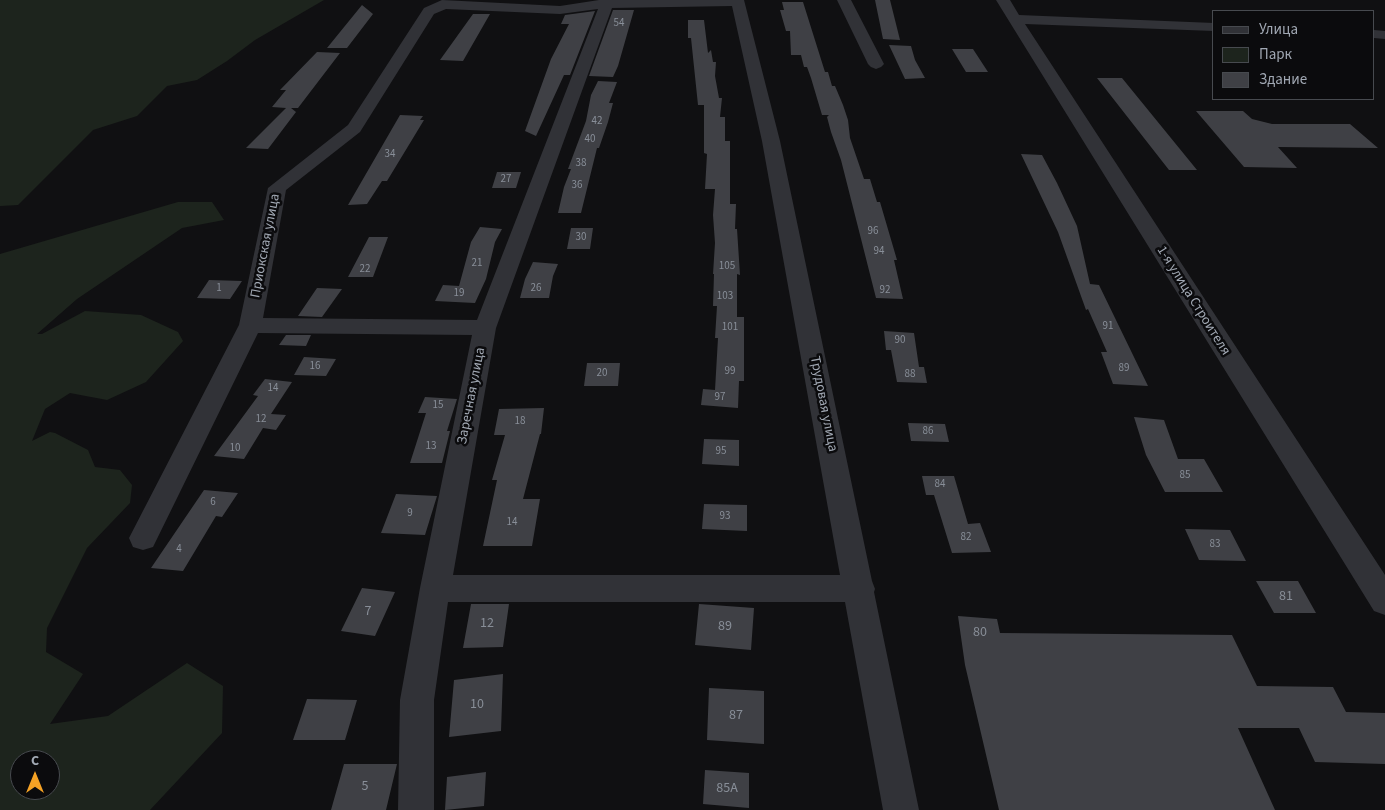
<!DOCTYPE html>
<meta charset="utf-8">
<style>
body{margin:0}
#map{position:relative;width:1385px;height:810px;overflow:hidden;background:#101012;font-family:"Source Sans 3",sans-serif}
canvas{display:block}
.legend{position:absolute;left:1212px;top:10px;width:162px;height:90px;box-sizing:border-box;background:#0b0b0d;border:1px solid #474a4f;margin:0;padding:6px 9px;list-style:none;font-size:15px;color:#a1a8b3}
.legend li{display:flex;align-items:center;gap:10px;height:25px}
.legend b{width:25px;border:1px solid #474a4f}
.north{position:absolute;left:10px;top:750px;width:50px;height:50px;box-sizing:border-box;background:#0b0b0d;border:1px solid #474a4f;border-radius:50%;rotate:0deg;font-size:14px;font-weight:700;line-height:20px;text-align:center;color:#a1a8b3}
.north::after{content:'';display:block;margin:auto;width:18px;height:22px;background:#f5a225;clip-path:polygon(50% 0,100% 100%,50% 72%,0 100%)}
</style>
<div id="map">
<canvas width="1385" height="810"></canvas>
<ul class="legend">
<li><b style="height:6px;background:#313237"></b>Улица</li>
<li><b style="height:14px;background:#1d241d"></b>Парк</li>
<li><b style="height:14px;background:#3f4045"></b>Здание</li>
</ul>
<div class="north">С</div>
</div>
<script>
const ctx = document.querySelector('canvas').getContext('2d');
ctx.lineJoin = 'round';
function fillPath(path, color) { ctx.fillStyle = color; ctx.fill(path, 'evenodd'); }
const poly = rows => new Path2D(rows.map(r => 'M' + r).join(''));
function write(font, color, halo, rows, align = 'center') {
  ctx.font = font + ' "Source Sans 3",sans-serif'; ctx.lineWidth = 5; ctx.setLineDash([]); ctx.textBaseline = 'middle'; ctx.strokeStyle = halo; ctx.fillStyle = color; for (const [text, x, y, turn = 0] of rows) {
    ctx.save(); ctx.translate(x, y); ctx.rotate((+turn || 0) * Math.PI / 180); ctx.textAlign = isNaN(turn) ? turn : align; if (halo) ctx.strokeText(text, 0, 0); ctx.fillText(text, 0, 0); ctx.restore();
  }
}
fillPath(poly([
 [0,0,324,0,255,40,227,61,197,80,167,86,137,116,93,130,18,205,0,206],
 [178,202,212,202,224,220,182,228,77,299,37,334,42,334,85,311,141,315,178,332,183,341,146,382,107,400,70,393,45,409,32,441,50,432,55,433,88,450,95,467,120,470,132,485,130,503,87,548,47,628,46,652,83,674,50,724,108,716,187,663,223,686,222,733,150,810,0,810,0,254],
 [20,760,50,760,50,790,20,790]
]), '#1d241d');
fillPath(poly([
 [875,0,890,0,900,40,883,39],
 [782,2,803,2,825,72,828,72,832,86,835,86,843,105,848,120,850,138,864,179,870,179,877,202,880,202,897,260,894,260,903,299,876,298,841,160,831,132,827,117,829,115,822,115,811,78,807,67,804,67,801,55,791,55,790,31,786,31,780,10,784,10],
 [362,5,373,14,347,48,327,48],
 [613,10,634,10,618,66,613,77,589,76],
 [595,11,570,75,564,75,536,136,525,131,551,59,569,24,561,24,565,15],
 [473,14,490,14,463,61,440,60],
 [688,20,704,20,708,53,711,50,713,62,716,62,715,76,719,98,722,98,720,117,725,117,725,141,730,141,730,204,736,204,735,229,737,229,740,275,737,274,737,317,744,317,744,381,739,381,738,408,701,405,703,389,715,390,718,338,715,338,717,306,713,306,714,274,713,274,715,243,713,215,715,189,705,189,707,154,704,153,704,105,698,105,691,38,688,38],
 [889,45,911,46,915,60,925,78,905,79],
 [952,49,973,49,988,72,966,72],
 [317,52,340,53,298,108,291,108,296,112,268,149,246,148,286,108,272,107,286,90,280,90],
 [1097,78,1122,78,1197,170,1169,170],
 [598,81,617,82,609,103,613,103,608,122,599,148,597,148,581,213,558,213,564,187,571,169,568,169,586,121,591,95],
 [1196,111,1243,111,1252,119,1272,124,1350,124,1378,148,1278,147,1297,168,1244,167],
 [400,115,423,116,420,120,424,120,387,181,382,181,367,204,348,205],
 [1021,154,1042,155,1057,183,1077,226,1090,284,1099,285,1148,386,1113,384,1101,352,1107,352,1088,309,1086,310,1058,232],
 [497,172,521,172,516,188,492,188],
 [480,227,502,229,495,242,486,279,475,303,435,301,443,285,459,286,471,242],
 [571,228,593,228,590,249,567,249],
 [369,237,388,237,373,277,348,277],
 [533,262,558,264,553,276,549,298,520,298,525,279],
 [209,280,242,281,230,299,197,298],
 [317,288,342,289,322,317,298,316],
 [884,331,914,333,919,367,924,367,927,383,897,382,891,350,886,350],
 [286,335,311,335,306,346,279,345],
 [304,357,336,359,326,376,294,375],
 [587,363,620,363,618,386,584,386],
 [265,379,292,382,271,414,286,415,276,430,263,428,244,459,214,456,258,396,253,395],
 [425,397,457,399,447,431,450,431,442,463,410,463,426,413,418,413],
 [544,408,541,434,540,434,523,499,540,499,532,546,483,546,497,480,492,480,505,435,494,435,499,409],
 [1134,417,1164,420,1178,459,1204,459,1223,492,1165,492,1146,455],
 [908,423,945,424,949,442,911,441],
 [704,439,739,440,739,466,702,464],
 [922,476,954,476,968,524,980,523,991,552,952,553,934,495,926,495],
 [204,490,238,493,222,517,216,516,183,571,151,568],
 [396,494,437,496,425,535,381,533],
 [704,504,747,505,747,531,702,529],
 [1185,529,1230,530,1246,561,1199,560],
 [1256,581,1298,581,1316,613,1274,613],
 [362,588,395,592,375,636,341,631],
 [471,604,509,604,503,647,463,648],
 [699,604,754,608,751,650,695,645],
 [958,616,997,619,1000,633,1232,635,1257,686,1333,687,1346,712,1385,713,1385,764,1315,762,1299,728,1238,728,1275,810,999,810,965,665],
 [503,674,501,731,449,737,454,680],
 [709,688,764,691,764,744,707,740],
 [307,699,357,700,345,740,293,740],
 [344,764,397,764,386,810,331,810],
 [705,770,749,773,749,808,703,804],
 [486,772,484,806,445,810,447,777]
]), '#3f4045');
fillPath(poly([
 [442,0,560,6,599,0,744,0,780,141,872,581,875,589,874,592,919,810,883,810,845,602,448,602,434,700,434,810,398,810,400,700,420,588,472,335,258,333,153,547,143,550,133,547,129,538,239,325,268,188,348,125,424,8,442,0],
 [732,6,762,141,840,575,453,575,496,328,612,8,732,6],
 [446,9,560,14,598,9,477,320,263,318,286,190,360,132,434,14,446,9],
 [837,0,851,0,884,64,881,67,876,69,871,67,868,64,837,0],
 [996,0,1010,0,1019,15,1214,23,1214,31,1025,24,1385,575,1385,615,1374,611,996,0],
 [1374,30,1385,31,1385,39,1374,38,1374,30]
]), '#313237');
write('11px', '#888e98', null, [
 ["54",619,24],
 ["42",597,122],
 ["40",590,140],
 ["34",390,155],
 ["38",581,164],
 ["27",506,180],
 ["36",577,186],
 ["96",873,232],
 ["30",581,238],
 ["94",879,252],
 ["21",477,264],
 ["105",727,267],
 ["22",365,270],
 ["1",219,289],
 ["26",536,289],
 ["92",885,291],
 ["19",459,294],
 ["103",725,297],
 ["91",1108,327],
 ["101",730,328],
 ["90",900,341],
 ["16",315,367],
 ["89",1124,369],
 ["99",730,372],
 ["20",602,374],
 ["88",910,375],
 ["14",273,389],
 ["97",720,398],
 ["15",438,406],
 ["12",261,420],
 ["18",520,422],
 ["86",928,432],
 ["13",431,447],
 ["10",235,449],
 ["95",721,452],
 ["85",1185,476],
 ["84",940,485],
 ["6",213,503],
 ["9",410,514],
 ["93",725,517],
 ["14",512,523],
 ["82",966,538],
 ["83",1215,545],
 ["4",179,550]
]);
write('14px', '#a1a8b3', '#0b0b0d', [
 ["Приокская улица",266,246,-79],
 ["1-я улица Строителя",1193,301,58],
 ["Заречная улица",472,396,-79],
 ["Трудовая улица",823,404,79]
]);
write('14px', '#888e98', null, [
 ["81",1286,597],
 ["7",368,612],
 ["12",487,624],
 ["89",725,627],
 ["80",980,633],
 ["10",477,705],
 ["87",736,716],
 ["5",365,787],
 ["85А",727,789]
]);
</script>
